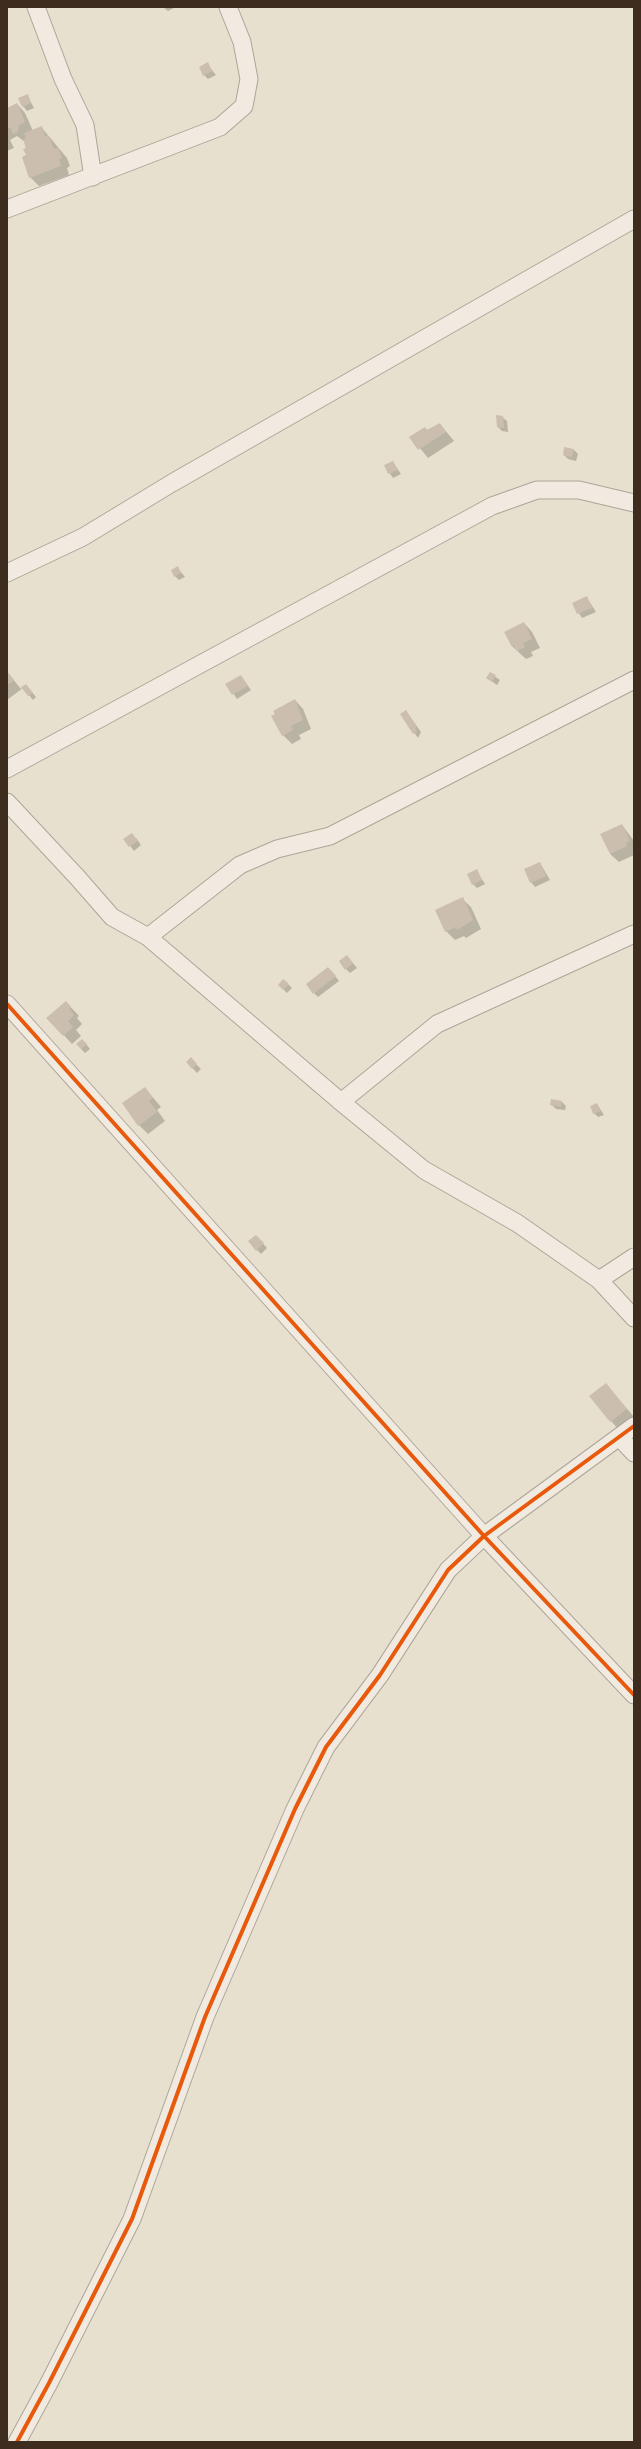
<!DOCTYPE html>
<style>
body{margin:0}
#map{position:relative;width:641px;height:2449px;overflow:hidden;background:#e8e0ce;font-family:"Crimson Pro",serif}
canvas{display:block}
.frame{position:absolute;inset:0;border:8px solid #3e2c1e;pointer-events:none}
</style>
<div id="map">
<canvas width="641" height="2449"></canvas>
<div class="frame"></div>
</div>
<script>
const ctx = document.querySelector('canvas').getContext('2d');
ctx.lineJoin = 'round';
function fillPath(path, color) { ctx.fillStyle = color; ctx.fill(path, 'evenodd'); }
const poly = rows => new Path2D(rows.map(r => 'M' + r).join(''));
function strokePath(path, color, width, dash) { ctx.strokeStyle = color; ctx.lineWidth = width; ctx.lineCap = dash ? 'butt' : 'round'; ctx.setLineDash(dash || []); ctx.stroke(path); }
fillPath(poly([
 [163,7,176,7,168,11],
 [207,64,216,75,208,79,204,75],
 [27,95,34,108,27,111,23,106],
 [17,104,25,113,33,131,42,128,67,158,70,166,67,168,69,175,39,186,30,177,25,142,17,136,10,140,14,148,7,151,7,109],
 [502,417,507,421,508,432,502,431,498,427],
 [440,424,454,441,428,458,411,437],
 [574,450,578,454,576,461,568,459,564,455],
 [393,462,401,474,393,478,385,466],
 [177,567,185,577,179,580,175,576],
 [587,598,596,612,582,618,573,604],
 [524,623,532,632,540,648,531,652,533,656,526,659,513,647,505,632],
 [7,672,21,689,26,685,36,697,33,700,23,688,7,700],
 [490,673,500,680,497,685,487,678],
 [241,676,251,690,237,699,227,684],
 [295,700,303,709,311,729,299,735,301,739,292,744,283,735],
 [406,711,421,732,418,738,401,714],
 [622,825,634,841,634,855,619,862,610,854],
 [136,838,141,845,134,851,125,839],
 [540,863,550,880,535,887,531,882],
 [476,870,485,884,477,888,473,884],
 [462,899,471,907,481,929,466,938,464,936,455,940,446,931],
 [347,956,357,968,350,973,346,969],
 [332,972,339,981,318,997,314,993],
 [284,980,292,988,287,993,279,985],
 [66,1002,79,1016,77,1018,82,1024,76,1030,81,1036,72,1044,48,1018],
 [86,1044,90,1049,85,1053,81,1049],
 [191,1059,201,1069,197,1073,187,1062],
 [145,1088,161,1107,157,1110,165,1121,148,1134,139,1125],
 [562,1102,566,1106,565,1110,556,1109,552,1105],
 [597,1104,604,1115,598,1117,594,1113],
 [256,1236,267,1248,261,1254,257,1250],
 [606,1384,634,1417,619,1430,611,1421]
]), '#0003');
fillPath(poly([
 [208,62,212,71,203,76,199,67],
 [28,94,31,103,22,107,18,98],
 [17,103,25,122,19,125,18,132,13,134,10,127,7,129,7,108],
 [42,126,45,136,48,135,54,149,58,148,62,158,59,159,61,166,29,178,22,157,26,155,23,149,26,148,23,139,26,138,24,133],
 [496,415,503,416,504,428,497,427],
 [440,423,446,432,418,450,409,437,425,427,427,430],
 [564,447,574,449,572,457,563,455],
 [393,461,398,470,388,474,384,465],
 [178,566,181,573,174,577,171,570],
 [587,596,592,608,577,614,572,603],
 [524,622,532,639,523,643,525,647,517,651,514,646,512,647,504,632],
 [7,671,14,680,7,685],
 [490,672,496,675,492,682,486,678],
 [241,675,248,686,232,695,225,684],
 [26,684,33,693,28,696,21,687],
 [295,699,303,720,291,726,293,730,282,736,271,716,275,714,273,711],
 [406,710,417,727,415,728,417,731,413,734,400,714],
 [622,824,630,841,626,843,627,846,610,854,600,834],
 [132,833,138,841,129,847,123,839],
 [540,862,546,876,530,883,524,869],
 [477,869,482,880,472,885,467,874],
 [463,897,473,920,457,930,456,927,445,932,435,910],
 [347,955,353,963,345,970,339,961],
 [328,967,336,976,313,994,306,984],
 [283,979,289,984,283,990,278,985],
 [66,1001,71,1007,69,1009,74,1015,68,1021,73,1027,63,1036,46,1018],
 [82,1039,87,1044,81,1049,76,1044],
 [191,1057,197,1064,192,1069,186,1062],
 [145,1087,153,1098,149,1101,157,1112,138,1126,122,1103],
 [551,1099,562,1101,561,1107,550,1105],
 [597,1103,601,1111,593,1114,590,1106],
 [256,1235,264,1243,256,1251,248,1241],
 [606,1383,627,1409,610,1422,589,1396]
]), '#ccbeaf');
const street = poly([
 [36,7,63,79,85,125,93,177],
 [7,209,220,127,244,106,249,79,242,42,228,7],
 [7,573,83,537,172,483,634,219],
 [7,769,492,506,537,490,579,490,634,503],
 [7,802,77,877,112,917,148,937,341,1102,424,1170,517,1223,599,1280,634,1318],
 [148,937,240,865,277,849,330,836,634,680],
 [7,1004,484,1536,634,1695],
 [341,1102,437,1024,634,934],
 [599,1280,634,1257],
 [620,1438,634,1453],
 [17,2442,49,2383,132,2219,205,2017,295,1809,326,1747,380,1675,448,1570,484,1536,634,1426]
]);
strokePath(street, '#ada597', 19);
strokePath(street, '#f0eae1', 17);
strokePath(poly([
 [7,1004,484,1536,634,1695],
 [17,2442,49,2383,132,2219,205,2017,295,1809,326,1747,380,1675,448,1570,484,1536,634,1426]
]), '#e8590c', 4);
</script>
